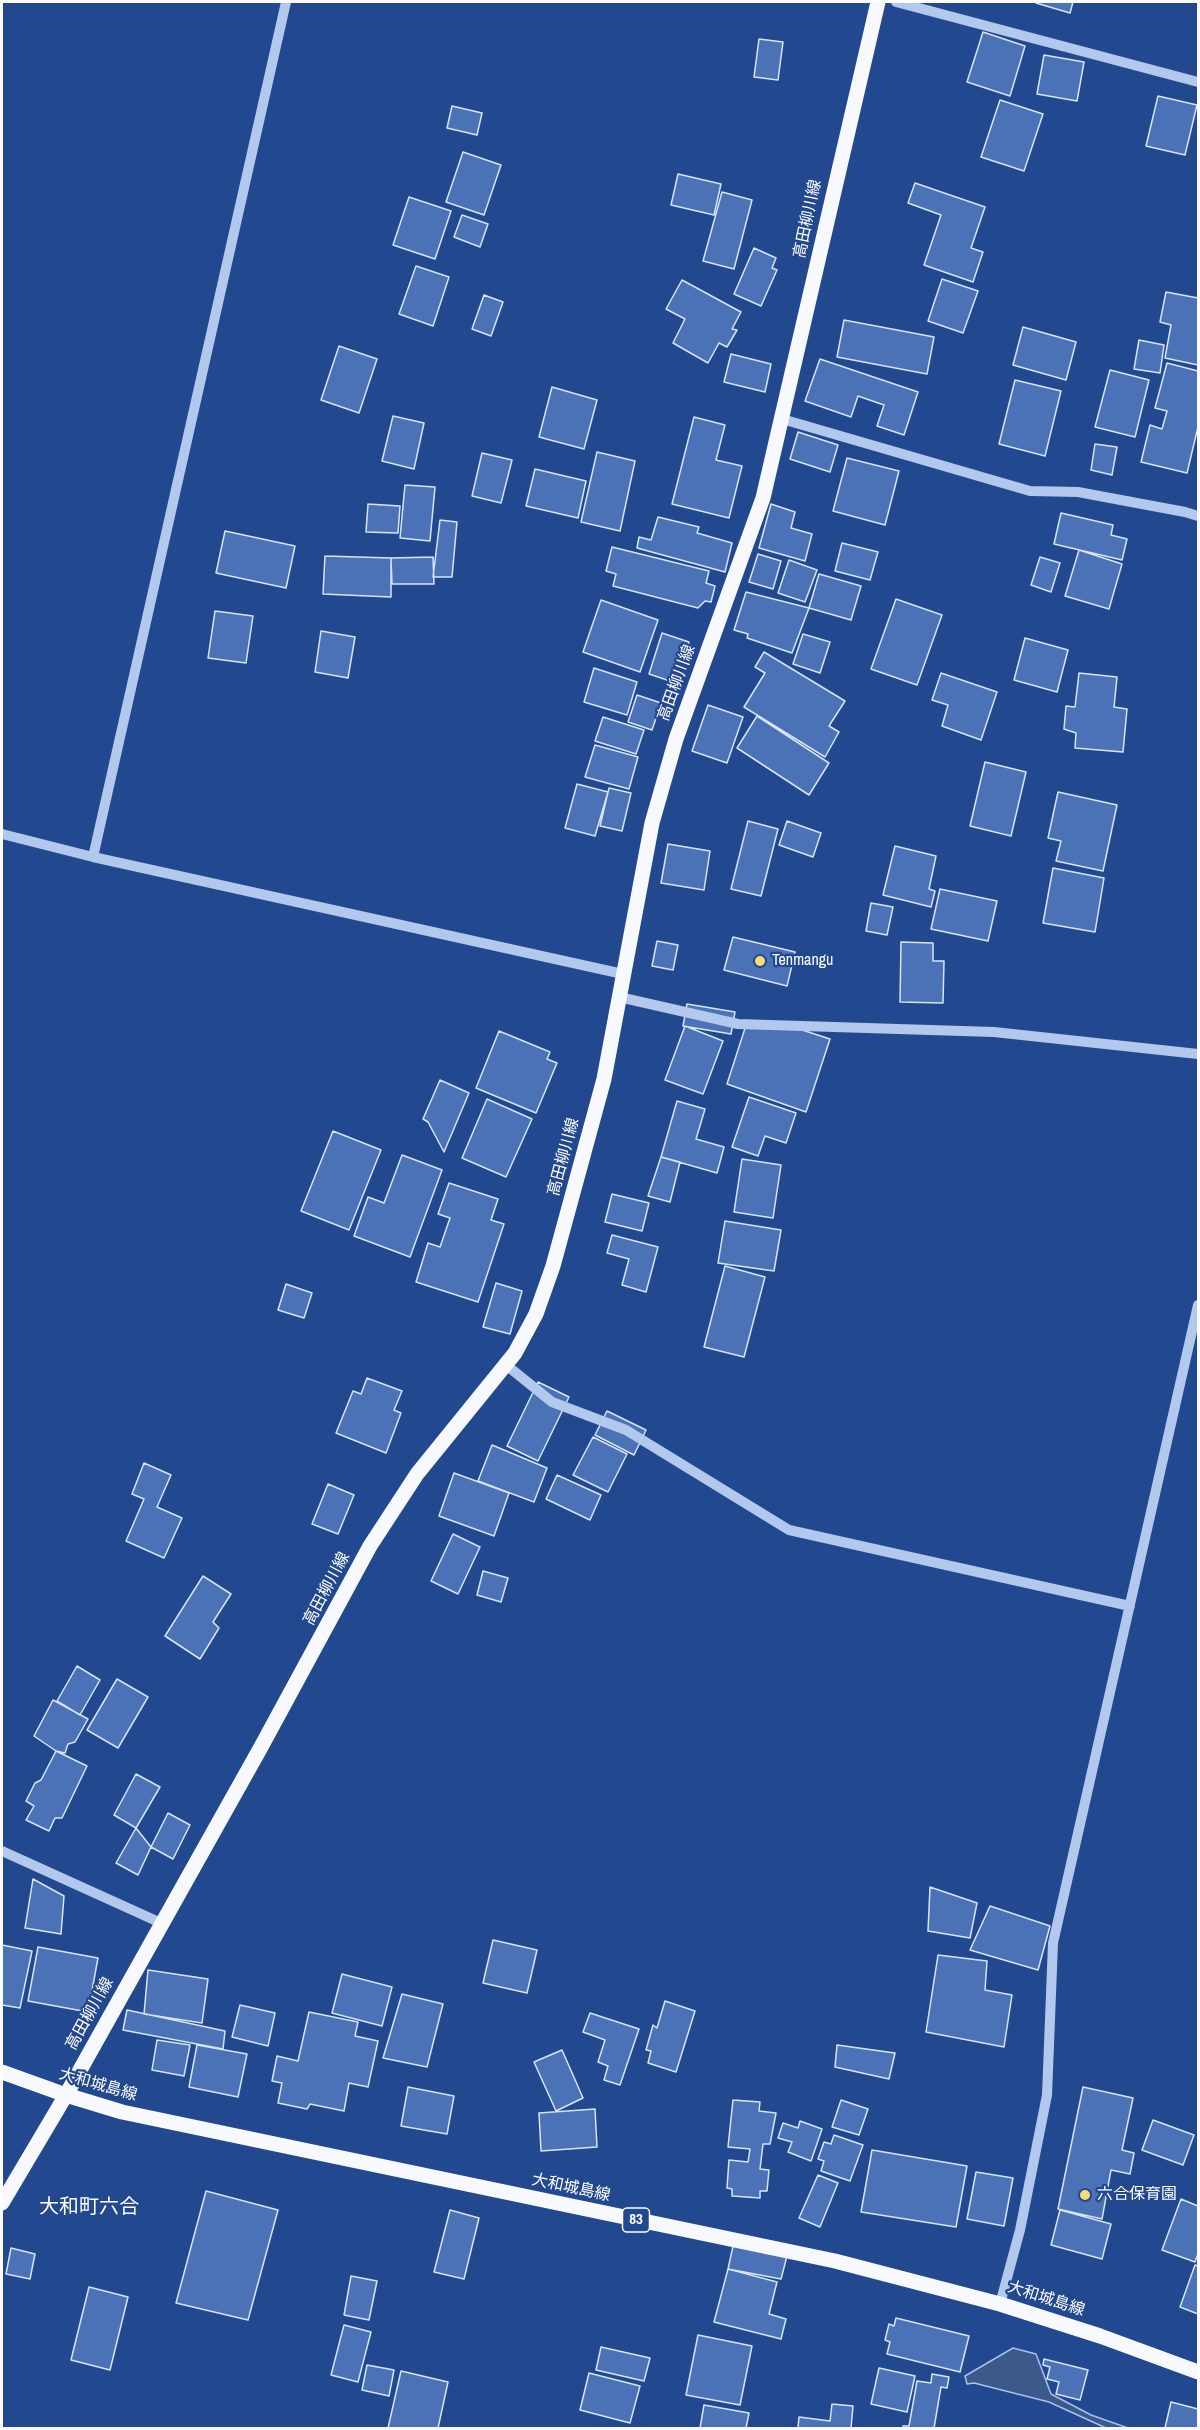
<!DOCTYPE html>
<meta charset="utf-8">
<style>
body{margin:0}
#map{position:relative;width:1200px;height:2430px;overflow:hidden;background:#22498f;font-family:"Archivo Narrow",sans-serif}
canvas{display:block}
.frame{position:absolute;inset:0;border:3px solid #fff;pointer-events:none}
</style>
<div id="map">
<canvas width="1200" height="2430"></canvas>
<div class="frame"></div>
</div>
<script>
const ctx = document.querySelector('canvas').getContext('2d');
ctx.lineJoin = 'round';
function fillPath(path, color) { ctx.fillStyle = color; ctx.fill(path, 'evenodd'); }
const poly = rows => new Path2D(rows.map(r => 'M' + r).join(''));
function strokePath(path, color, width, dash) { ctx.strokeStyle = color; ctx.lineWidth = width; ctx.lineCap = dash ? 'butt' : 'round'; ctx.setLineDash(dash || []); ctx.stroke(path); }
function write(font, color, halo, rows, align = 'center') {
  ctx.font = font + ' "Archivo Narrow","Noto Sans JP",sans-serif'; ctx.lineWidth = 4.5; ctx.setLineDash([]); ctx.textBaseline = 'middle'; ctx.strokeStyle = halo; ctx.fillStyle = color; for (const [text, x, y, turn = 0] of rows) {
    ctx.save(); ctx.translate(x, y); ctx.rotate((+turn || 0) * Math.PI / 180); ctx.textAlign = isNaN(turn) ? turn : align; if (halo) ctx.strokeText(text, 0, 0); ctx.fillText(text, 0, 0); ctx.restore();
  }
}
const water = poly([
 [1013,2348,1036,2354,1051,2394,1091,2415,1128,2428,1106,2428,1049,2402,974,2383,967,2384,965,2376,1013,2348]
]);
fillPath(water, '#3d588b');
strokePath(water, '#a6c1ed', 1.5);
const building = poly([
 [1036,2,1073,2,1070,13,1036,3,1036,2],
 [983,32,1025,46,1010,96,967,82,983,32],
 [759,39,783,42,778,80,754,77,759,39],
 [1044,55,1084,62,1077,101,1037,94,1044,55],
 [1158,96,1197,105,1185,155,1146,146,1158,96],
 [1000,100,1043,114,1024,171,981,157,1000,100],
 [452,106,482,113,477,135,447,128,452,106],
 [463,152,501,165,484,215,446,202,463,152],
 [678,174,721,184,714,215,671,205,678,174],
 [915,183,985,207,971,248,983,252,973,282,924,265,941,215,908,203,915,183],
 [722,192,752,200,734,269,703,261,722,192],
 [409,197,451,211,435,259,393,245,409,197],
 [462,215,488,224,480,247,454,237,462,215],
 [754,248,776,258,772,268,777,270,761,306,734,294,754,248],
 [416,266,449,277,433,326,399,314,416,266],
 [942,279,978,291,963,333,928,321,942,279],
 [682,280,741,312,732,329,737,330,727,347,719,343,708,363,673,343,685,319,666,309,682,280],
 [1166,292,1198,298,1198,365,1165,358,1171,325,1160,322,1166,292],
 [484,295,503,302,491,336,472,329,484,295],
 [844,320,934,337,927,374,837,357,844,320],
 [1023,327,1076,342,1066,380,1013,365,1023,327],
 [1139,340,1164,345,1160,373,1134,369,1139,340],
 [339,346,377,359,359,413,321,400,339,346],
 [731,354,771,364,765,392,724,382,731,354],
 [820,359,918,392,904,435,877,426,884,405,858,396,851,417,805,401,820,359],
 [1167,363,1198,371,1198,427,1187,473,1141,462,1150,425,1162,429,1167,411,1155,408,1167,363],
 [1110,370,1149,380,1135,437,1095,427,1110,370],
 [1015,380,1061,391,1045,456,999,444,1015,380],
 [552,387,597,400,584,449,539,437,552,387],
 [393,416,424,423,414,469,382,461,393,416],
 [694,417,725,425,716,460,742,466,729,518,672,504,694,417],
 [798,432,838,445,830,472,790,459,798,432],
 [1095,444,1117,447,1112,475,1091,470,1095,444],
 [597,452,635,461,620,531,581,522,597,452],
 [482,453,512,460,501,503,472,496,482,453],
 [847,458,899,471,885,525,833,511,847,458],
 [535,469,586,481,578,518,526,506,535,469],
 [405,485,435,487,430,541,400,538,405,485],
 [368,504,400,506,398,533,366,532,368,504],
 [771,504,795,512,791,528,812,534,805,561,759,548,771,504],
 [1061,513,1113,525,1111,535,1127,539,1122,560,1054,544,1061,513],
 [658,517,699,527,697,533,732,543,725,572,637,548,639,537,651,540,658,517],
 [440,520,457,522,452,577,433,577,440,520],
 [225,531,295,546,286,588,216,573,225,531],
 [842,543,878,552,870,580,835,571,842,543],
 [612,547,709,571,706,583,715,586,711,602,705,601,698,608,613,586,616,574,606,571,612,547],
 [1079,550,1122,564,1109,609,1065,596,1079,550],
 [758,554,781,561,773,589,749,582,758,554],
 [325,556,391,558,391,597,323,594,325,556],
 [433,557,434,584,392,584,391,558,433,557],
 [1040,557,1060,563,1051,592,1031,585,1040,557],
 [789,560,817,570,805,602,778,593,789,560],
 [819,574,861,586,851,620,809,608,819,574],
 [746,592,809,608,792,653,747,638,748,634,734,630,746,592],
 [896,599,942,615,917,685,871,669,896,599],
 [601,600,658,620,640,672,583,652,601,600],
 [215,611,253,616,246,663,208,658,215,611],
 [321,631,355,637,348,678,315,672,321,631],
 [662,633,689,642,676,683,649,674,662,633],
 [803,634,830,642,820,673,793,664,803,634],
 [1025,638,1068,650,1057,692,1014,680,1025,638],
 [764,652,845,701,829,726,839,732,825,757,744,707,765,673,755,667,764,652],
 [594,668,637,682,627,715,584,702,594,668],
 [941,673,997,692,981,740,942,726,948,705,932,700,941,673],
 [1079,673,1117,677,1114,707,1127,709,1123,752,1075,748,1076,733,1064,729,1066,706,1075,707,1079,673],
 [637,695,661,703,652,730,628,722,637,695],
 [708,705,743,717,727,763,692,751,708,705],
 [757,716,829,763,809,795,737,748,757,716],
 [603,717,644,730,636,754,595,741,603,717],
 [595,745,638,757,629,789,585,777,595,745],
 [985,762,1026,772,1011,836,970,826,985,762],
 [577,784,608,792,595,836,565,828,577,784],
 [609,788,631,793,622,831,600,826,609,788],
 [1058,792,1117,805,1103,871,1056,861,1061,841,1048,838,1058,792],
 [748,821,778,829,761,896,731,889,748,821],
 [787,821,821,833,813,857,779,845,787,821],
 [668,844,710,851,704,890,661,883,668,844],
 [895,846,936,856,929,889,935,891,931,907,883,895,895,846],
 [1053,868,1104,878,1095,932,1043,923,1053,868],
 [940,889,997,901,988,941,931,929,940,889],
 [871,903,893,907,887,935,866,931,871,903],
 [733,937,795,952,787,986,724,970,733,937],
 [657,941,678,945,673,970,652,966,657,941],
 [901,942,933,943,933,961,944,961,943,1003,900,1002,901,942],
 [687,1004,735,1012,731,1034,683,1026,687,1004],
 [747,1022,793,1027,830,1039,806,1112,727,1084,747,1022],
 [685,1026,723,1041,703,1094,665,1080,685,1026],
 [499,1031,550,1052,547,1059,557,1063,536,1113,476,1088,499,1031],
 [440,1080,469,1093,444,1152,428,1122,423,1119,440,1080],
 [749,1097,796,1113,786,1143,765,1136,758,1156,732,1147,749,1097],
 [487,1099,532,1119,506,1177,462,1158,487,1099],
 [677,1101,705,1109,696,1139,724,1147,717,1173,661,1157,677,1101],
 [333,1131,381,1150,349,1230,301,1211,333,1131],
 [402,1155,442,1170,410,1257,354,1236,368,1197,384,1203,402,1155],
 [661,1157,680,1162,670,1202,648,1196,661,1157],
 [742,1159,781,1165,773,1218,734,1212,742,1159],
 [449,1183,498,1199,491,1220,504,1224,478,1302,416,1282,428,1243,440,1247,450,1218,438,1214,449,1183],
 [612,1194,649,1203,642,1231,605,1222,612,1194],
 [725,1221,781,1230,774,1271,718,1263,725,1221],
 [612,1235,658,1247,646,1292,622,1285,629,1259,607,1253,612,1235],
 [725,1266,765,1277,744,1357,704,1347,725,1266],
 [496,1283,522,1291,510,1334,483,1327,496,1283],
 [286,1284,312,1293,304,1318,278,1310,286,1284],
 [367,1378,402,1391,394,1410,401,1413,386,1453,336,1433,353,1391,361,1394,367,1378],
 [538,1382,569,1397,538,1461,507,1446,538,1382],
 [607,1411,646,1430,634,1455,595,1435,607,1411],
 [593,1437,627,1454,608,1492,573,1475,593,1437],
 [492,1445,547,1468,534,1502,478,1481,492,1445],
 [144,1463,171,1475,157,1507,182,1518,164,1558,126,1541,144,1499,132,1494,144,1463],
 [454,1473,509,1493,494,1536,439,1516,454,1473],
 [557,1475,601,1495,590,1520,546,1499,557,1475],
 [328,1484,354,1495,338,1534,312,1524,328,1484],
 [453,1534,480,1547,458,1594,431,1581,453,1534],
 [483,1571,508,1578,501,1602,477,1595,483,1571],
 [203,1576,231,1594,213,1622,219,1628,200,1659,165,1636,203,1576],
 [77,1666,100,1680,80,1715,57,1701,77,1666],
 [117,1679,148,1697,118,1748,87,1730,117,1679],
 [53,1700,88,1719,75,1742,68,1744,65,1753,56,1751,34,1736,53,1700],
 [56,1751,87,1766,62,1818,55,1818,49,1831,26,1820,34,1806,26,1801,35,1783,41,1780,56,1751],
 [136,1774,160,1787,136,1828,114,1815,136,1774],
 [168,1813,190,1825,173,1859,151,1847,168,1813],
 [136,1828,151,1847,138,1875,116,1863,136,1828],
 [33,1879,64,1896,61,1934,25,1928,33,1879],
 [930,1887,977,1903,970,1938,928,1931,930,1887],
 [990,1906,1050,1926,1038,1970,970,1950,990,1906],
 [493,1940,537,1950,527,1993,483,1983,493,1940],
 [2,1945,32,1951,20,2008,2,2005,2,1945],
 [38,1947,98,1958,88,2012,28,2001,38,1947],
 [938,1955,987,1961,985,1990,1012,1995,1004,2047,926,2032,938,1955],
 [148,1970,208,1979,202,2023,144,2014,148,1970],
 [342,1974,392,1987,382,2026,332,2013,342,1974],
 [402,1994,443,2004,427,2067,383,2058,402,1994],
 [665,2001,695,2011,676,2072,648,2063,651,2051,646,2050,653,2025,657,2028,665,2001],
 [240,2005,275,2013,268,2046,232,2037,240,2005],
 [127,2010,225,2031,223,2049,123,2030,127,2010],
 [309,2012,358,2022,355,2036,378,2041,368,2087,349,2083,344,2111,310,2104,307,2109,278,2103,282,2083,272,2081,277,2056,298,2061,309,2012],
 [590,2013,639,2029,620,2085,604,2080,608,2066,598,2062,605,2040,583,2032,590,2013],
 [157,2040,190,2045,184,2076,152,2070,157,2040],
 [197,2045,247,2054,238,2097,189,2087,197,2045],
 [837,2045,895,2053,889,2079,835,2067,837,2045],
 [562,2050,583,2098,556,2111,534,2062,562,2050],
 [408,2087,454,2096,447,2134,401,2126,408,2087],
 [1083,2087,1133,2098,1122,2150,1134,2153,1130,2174,1111,2170,1102,2219,1058,2209,1083,2087],
 [733,2100,760,2102,759,2111,776,2113,770,2144,763,2144,760,2169,769,2170,767,2191,760,2191,760,2198,732,2196,732,2189,727,2188,729,2160,748,2162,750,2149,728,2147,733,2100],
 [841,2100,868,2109,859,2135,832,2127,841,2100],
 [595,2109,597,2147,541,2151,539,2113,595,2109],
 [1153,2120,1194,2135,1183,2165,1142,2150,1153,2120],
 [800,2121,822,2129,811,2161,788,2152,792,2142,778,2138,783,2123,798,2128,800,2121],
 [834,2135,863,2145,850,2181,821,2171,824,2161,818,2159,824,2142,831,2144,834,2135],
 [872,2150,967,2166,956,2227,861,2212,872,2150],
 [976,2172,1013,2178,1004,2226,967,2219,976,2172],
 [818,2175,838,2183,820,2227,799,2218,818,2175],
 [206,2191,278,2210,248,2320,176,2303,206,2191],
 [1181,2199,1198,2206,1198,2254,1195,2262,1162,2250,1181,2199],
 [450,2210,479,2218,464,2279,434,2272,450,2210],
 [1060,2210,1111,2224,1102,2259,1051,2245,1060,2210],
 [733,2246,787,2256,781,2279,728,2269,733,2246],
 [11,2248,35,2254,30,2279,6,2274,11,2248],
 [1195,2265,1198,2266,1198,2314,1180,2307,1195,2265],
 [728,2269,777,2282,769,2314,786,2319,781,2339,714,2322,728,2269],
 [351,2276,377,2281,369,2320,344,2315,351,2276],
 [89,2287,128,2297,110,2370,71,2360,89,2287],
 [896,2318,969,2336,960,2372,887,2354,890,2342,885,2340,889,2324,894,2326,896,2318],
 [344,2325,371,2332,358,2382,331,2375,344,2325],
 [698,2335,752,2346,740,2405,686,2395,698,2335],
 [601,2347,650,2358,644,2381,596,2370,601,2347],
 [1044,2359,1088,2370,1080,2400,1056,2394,1059,2382,1047,2379,1050,2367,1043,2365,1044,2359],
 [367,2365,394,2370,389,2396,362,2390,367,2365],
 [879,2368,915,2376,907,2412,871,2404,879,2368],
 [401,2371,448,2382,438,2428,388,2428,401,2371],
 [589,2373,640,2386,630,2423,580,2410,589,2373],
 [932,2374,949,2377,947,2388,941,2387,934,2428,903,2428,903,2426,909,2426,917,2381,931,2383,932,2374],
 [1171,2402,1198,2409,1198,2428,1165,2428,1171,2402],
 [832,2404,853,2406,851,2428,798,2428,799,2417,830,2421,832,2404],
 [704,2405,749,2413,746,2428,700,2428,704,2405]
]);
fillPath(building, '#4b72b6');
strokePath(building, '#d7e4f9', 1.5);
strokePath(poly([
 [896,2,1198,82],
 [782,419,1030,491,1078,492,1185,512,1198,516],
 [2,834,93,857,623,974],
 [93,857,286,2],
 [619,997,738,1024,994,1032,1198,1054],
 [505,1364,552,1402,626,1430,789,1530,1130,1606],
 [2,1851,161,1923],
 [1000,2304,1020,2230,1047,2095,1053,1943,1198,1305]
]), '#b2c8ec', 10);
strokePath(poly([
 [2,2072,66,2095,122,2112,835,2261,1000,2304,1100,2336,1198,2372],
 [2,2203,66,2095,261,1747,370,1546,417,1474,515,1353,536,1314,553,1266,604,1079,652,823,676,739,763,498,878,2]
]), '#f7f9ff', 15);
for (const [x, y, r, color] of [
 [760,961,6,"#f8dc74"],
 [1085,2195,6,"#f8dc74"]
]) { const dot = new Path2D(); dot.arc(x, y, r, 0, 2 * Math.PI); ctx.fillStyle = color; ctx.fill(dot); strokePath(dot, '#22498f', 2); }
for (const [x, y, w] of [
 [636,2220,27]
]) { const box = new Path2D(); box.roundRect(x - w / 2, y - 12, w, 24, 4.5); ctx.fillStyle = '#22498f'; ctx.fill(box); strokePath(box, '#fff', 1.5); }
write('bold 15px', '#fff', null, [
 ["83",636,2220]
]);
write('16px', '#fff', '#22498f', [
 ["高田柳川線",808,219,-78],
 ["高田柳川線",677,683,-70],
 ["高田柳川線",564,1157,-75],
 ["高田柳川線",327,1589,-62],
 ["高田柳川線",90,2014,-61],
 ["大和城島線",98,2085,16],
 ["大和城島線",571,2188,12],
 ["大和城島線",1046,2299,18]
]);
write('16px', '#fff', '#22498f', [
 ["Tenmangu",772,961],
 ["六合保育園",1097,2195]
], 'left');
write('20px', '#fff', '#22498f', [
 ["大和町六合",89,2208]
]);
</script>
